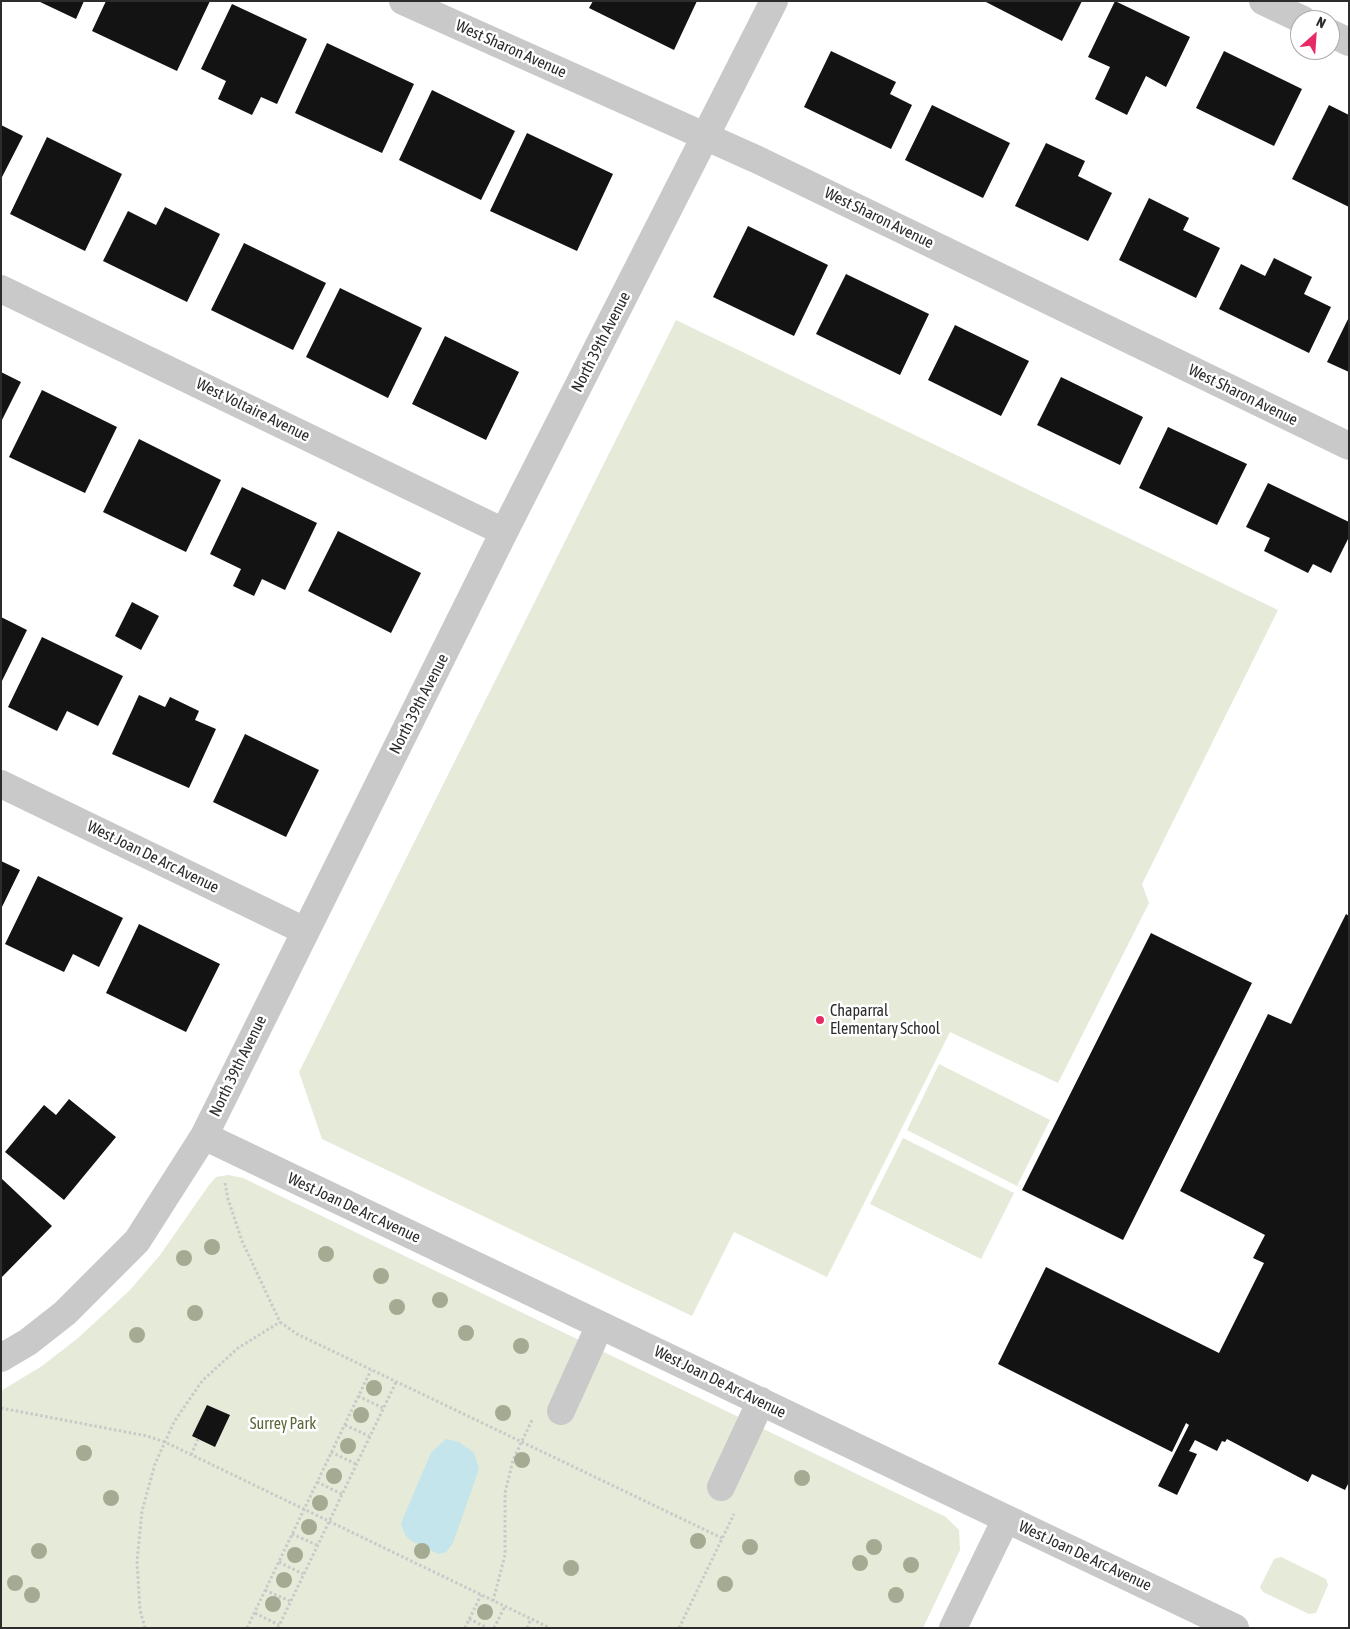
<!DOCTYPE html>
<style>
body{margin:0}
#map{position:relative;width:1350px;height:1629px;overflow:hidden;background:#fff;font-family:"Asap Condensed",sans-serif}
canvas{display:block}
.frame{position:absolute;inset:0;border:2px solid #2c2c2c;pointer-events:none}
.north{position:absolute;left:1290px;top:10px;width:50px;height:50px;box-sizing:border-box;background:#fff;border:1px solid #ababab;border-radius:50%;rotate:26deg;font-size:14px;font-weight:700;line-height:20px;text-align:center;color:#2c2c2c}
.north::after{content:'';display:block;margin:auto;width:18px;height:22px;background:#e72966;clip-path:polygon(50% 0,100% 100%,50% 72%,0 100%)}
</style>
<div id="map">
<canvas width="1350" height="1629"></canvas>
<div class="frame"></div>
<div class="north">N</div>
</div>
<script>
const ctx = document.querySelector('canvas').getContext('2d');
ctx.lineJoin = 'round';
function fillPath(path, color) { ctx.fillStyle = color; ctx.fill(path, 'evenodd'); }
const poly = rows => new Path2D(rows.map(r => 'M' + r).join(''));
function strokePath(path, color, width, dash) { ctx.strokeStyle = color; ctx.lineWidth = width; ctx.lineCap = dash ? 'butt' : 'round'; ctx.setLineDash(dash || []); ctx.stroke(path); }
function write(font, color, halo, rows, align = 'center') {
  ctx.font = font + ' "Asap Condensed",sans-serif'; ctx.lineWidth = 5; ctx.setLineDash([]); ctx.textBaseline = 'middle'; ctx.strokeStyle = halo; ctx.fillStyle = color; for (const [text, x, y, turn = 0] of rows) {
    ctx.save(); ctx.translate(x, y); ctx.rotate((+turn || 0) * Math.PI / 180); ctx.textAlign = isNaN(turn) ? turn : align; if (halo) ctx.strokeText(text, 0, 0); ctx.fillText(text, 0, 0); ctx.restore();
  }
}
fillPath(poly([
 [676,320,1278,610,1142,884,1149,903,1058,1083,950,1032,827,1277,734,1232,692,1316,322,1139,299,1072],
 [939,1064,1050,1120,1017,1186,907,1130],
 [903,1138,1014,1193,981,1259,870,1204],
 [228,1175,243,1178,946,1517,959,1530,960,1550,923,1628,1,1628,1,1391,42,1366,78,1338,130,1290,160,1255,209,1185,216,1177],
 [1281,1557,1326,1579,1328,1585,1316,1613,1309,1614,1263,1592,1260,1587,1274,1559]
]), '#e6ead8');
fillPath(poly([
 [446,1439,459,1442,474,1453,479,1469,453,1543,446,1552,438,1554,410,1540,405,1535,401,1523,431,1453]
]), '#c4e5eb');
fillPath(poly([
 [38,1,84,1,76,19],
 [106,1,210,1,177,71,92,31],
 [593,1,697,1,674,50,589,8],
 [984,1,1082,1,1062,41],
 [1115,1,1190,37,1166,87,1146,76,1127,115,1095,99,1110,67,1088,57],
 [232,4,307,39,277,104,261,97,252,115,218,99,226,81,201,69],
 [327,43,414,84,382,153,295,113],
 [831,51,896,82,890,94,912,105,891,149,804,107],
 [1224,51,1302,89,1274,146,1196,108],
 [432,90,515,131,481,200,399,160],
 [932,105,1010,143,983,198,905,160],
 [1329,105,1349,115,1349,207,1292,179],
 [1,125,23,136,1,179],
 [527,133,613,174,577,251,490,211],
 [47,137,122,174,85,251,10,214],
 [1046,143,1085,161,1078,176,1112,193,1088,241,1015,206],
 [1149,198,1189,218,1183,230,1220,248,1196,298,1119,260],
 [165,207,220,234,187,302,103,261,128,211,156,225],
 [748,226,828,265,794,336,713,297],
 [244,243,326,283,293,350,211,310],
 [1274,258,1312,277,1304,294,1331,307,1309,353,1219,309,1241,264,1265,276],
 [846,274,929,314,900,375,816,334],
 [340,288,422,328,388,398,306,357],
 [1349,317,1349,372,1327,362],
 [955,325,1029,361,1001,416,928,380],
 [445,336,519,372,486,440,412,404],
 [1,372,21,382,1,422],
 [1061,377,1143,417,1120,465,1037,425],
 [42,390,117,427,85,493,9,457],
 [1168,427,1247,464,1217,525,1139,488],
 [139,439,221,480,186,552,103,512],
 [1268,483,1349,522,1349,537,1331,573,1313,564,1308,573,1264,551,1270,538,1246,527],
 [242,487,317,523,285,590,262,579,254,596,233,586,241,569,210,554],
 [338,531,421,573,391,633,308,591],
 [132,602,159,616,141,650,115,636],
 [1,617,27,630,1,683],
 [42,637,123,676,98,726,67,711,57,731,8,707],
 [139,695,165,707,170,697,199,711,195,720,216,729,189,788,112,754],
 [245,734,319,770,286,837,213,802],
 [1,861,20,870,1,909],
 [38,876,123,918,99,967,73,954,64,972,5,944],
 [1346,914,1349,916,1349,1482,1345,1490,1312,1474,1308,1482,1227,1439,1225,1442,1222,1441,1217,1451,1195,1440,1189,1451,1197,1454,1177,1495,1158,1486,1189,1425,1186,1423,1172,1452,998,1364,1046,1267,1219,1353,1264,1263,1253,1258,1265,1235,1180,1191,1268,1014,1291,1024],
 [139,924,220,964,186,1032,106,993],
 [1151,933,1252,983,1123,1240,1022,1190],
 [69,1099,116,1137,64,1200,5,1152,44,1105,56,1115],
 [1,1178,52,1226,1,1278],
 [207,1405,230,1415,215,1447,192,1436]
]), '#131313');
strokePath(poly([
 [225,1183,228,1199,242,1241,280,1322,297,1334,722,1538],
 [358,1396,383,1408],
 [1,1408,147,1436,165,1442,550,1628],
 [345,1425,369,1436],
 [331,1452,356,1464],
 [191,1455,198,1439],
 [317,1482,342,1494],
 [292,1534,317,1545],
 [279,1562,303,1574],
 [265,1590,290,1601],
 [493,1601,505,1555,505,1493,513,1460,532,1420],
 [255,1613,279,1625],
 [469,1619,488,1628],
 [145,1628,140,1610,137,1561,142,1511,155,1464,174,1422,202,1381,238,1348,280,1322],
 [247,1628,371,1370],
 [278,1628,396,1382],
 [465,1628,481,1595],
 [494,1628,505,1606],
 [527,1628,531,1619],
 [679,1628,734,1514]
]), '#c9c9c9', 3, [2.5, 2.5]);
strokePath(poly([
 [403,1,758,160,1349,446],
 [1263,1,1303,20],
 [1330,33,1349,42],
 [1,289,504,532],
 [1,784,305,931],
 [204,1136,1235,1628],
 [1,1358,28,1342,65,1313,137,1241,204,1136,504,532,774,1],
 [561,1411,600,1325],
 [721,1487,761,1401],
 [953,1628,1006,1519]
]), '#c9c9c9', 28);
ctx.fillStyle = '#a4ab92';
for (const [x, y] of [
 [212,1247],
 [326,1254],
 [184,1258],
 [381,1276],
 [440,1300],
 [397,1307],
 [195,1313],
 [466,1333],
 [137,1335],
 [521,1346],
 [374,1388],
 [503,1413],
 [361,1415],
 [348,1446],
 [84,1453],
 [522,1460],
 [334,1476],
 [802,1478],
 [111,1498],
 [320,1503],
 [309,1527],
 [698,1541],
 [750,1547],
 [874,1547],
 [39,1551],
 [422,1551],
 [295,1555],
 [860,1563],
 [911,1565],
 [571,1568],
 [284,1580],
 [15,1583],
 [725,1584],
 [32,1595],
 [896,1595],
 [273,1604],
 [485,1612]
]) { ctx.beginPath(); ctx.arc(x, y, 8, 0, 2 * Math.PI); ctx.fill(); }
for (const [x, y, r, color] of [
 [820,1020,5,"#e72966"]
]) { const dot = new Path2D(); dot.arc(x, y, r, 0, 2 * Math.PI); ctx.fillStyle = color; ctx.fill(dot); strokePath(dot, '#fff', 2); }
write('16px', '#2c2c2c', '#fff', [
 ["West Sharon Avenue",511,49,24],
 ["West Sharon Avenue",879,218,26],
 ["North 39th Avenue",601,342,-63],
 ["West Sharon Avenue",1243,395,26],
 ["West Voltaire Avenue",253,410,26],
 ["North 39th Avenue",419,704,-63],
 ["West Joan De Arc Avenue",153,857,26],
 ["North 39th Avenue",238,1066,-64],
 ["West Joan De Arc Avenue",354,1208,25],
 ["West Joan De Arc Avenue",720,1382,26],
 ["West Joan De Arc Avenue",1085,1556,25]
]);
write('16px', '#2c2c2c', '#fff', [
 ["Chaparral",830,1011],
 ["Elementary School",830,1029]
], 'left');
write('16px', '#5a6739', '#fff', [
 ["Surrey Park",283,1424]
]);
</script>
